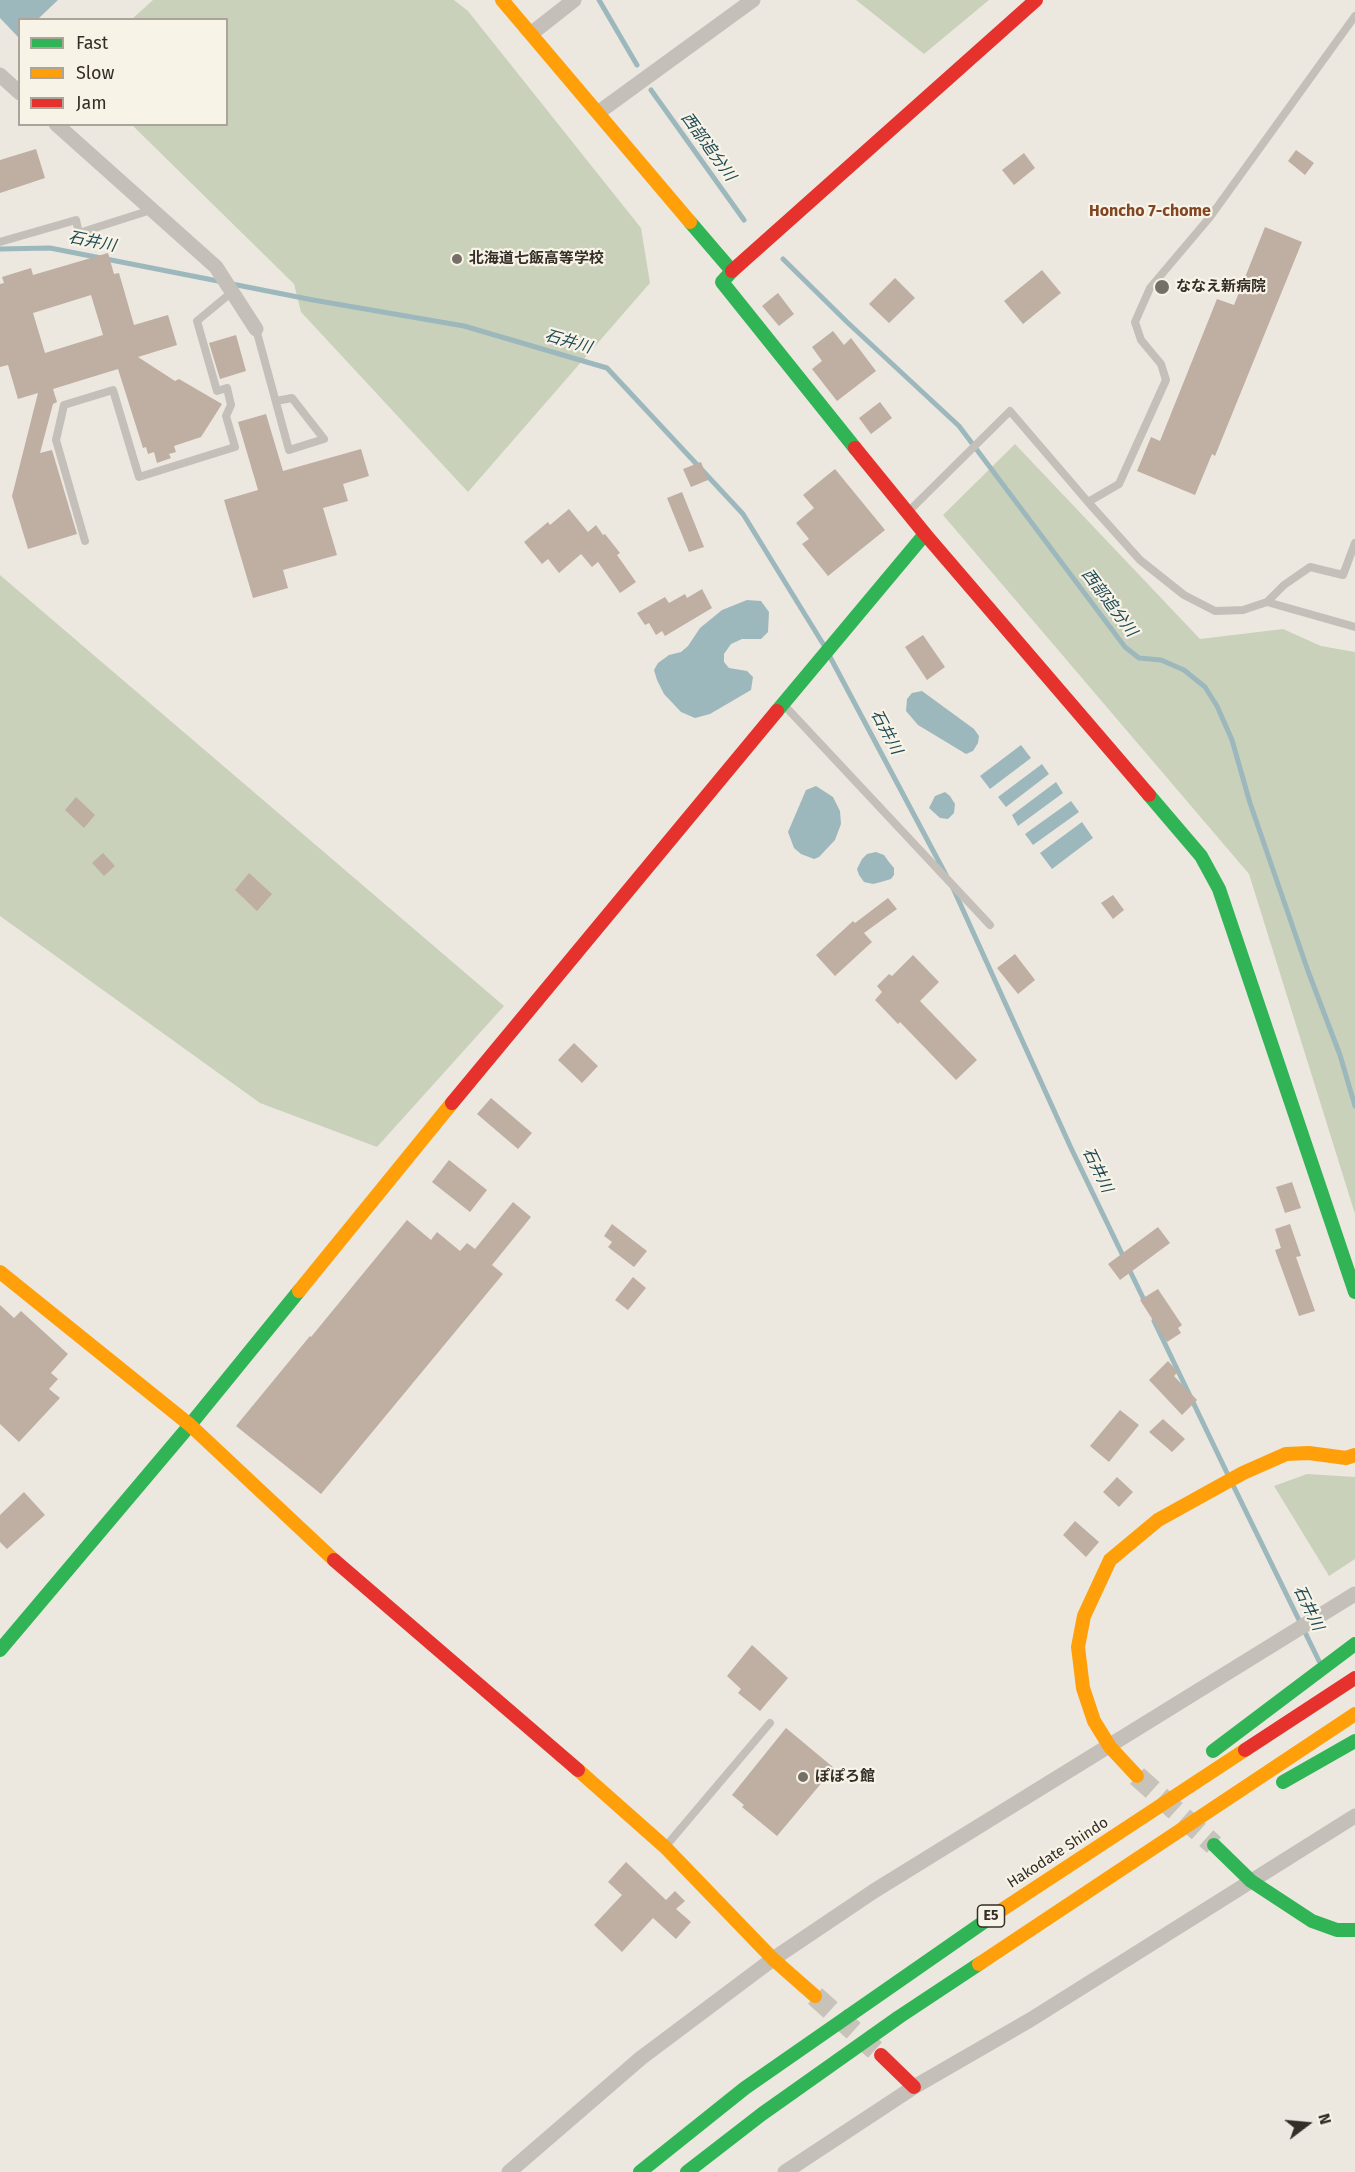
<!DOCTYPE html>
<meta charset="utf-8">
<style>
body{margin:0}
#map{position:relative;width:1355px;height:2172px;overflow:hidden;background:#ece8e0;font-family:"Fira Sans",sans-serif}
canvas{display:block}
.legend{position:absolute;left:18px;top:18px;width:210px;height:108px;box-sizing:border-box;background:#f8f3e7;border:2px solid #aaa49b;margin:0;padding:8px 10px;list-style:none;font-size:18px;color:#352e28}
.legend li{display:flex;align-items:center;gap:12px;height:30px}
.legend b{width:30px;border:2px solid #aaa49b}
.north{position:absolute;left:1277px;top:2094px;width:60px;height:60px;-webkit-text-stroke:4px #f8f3e7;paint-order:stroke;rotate:74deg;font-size:16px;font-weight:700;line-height:24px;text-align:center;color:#352e28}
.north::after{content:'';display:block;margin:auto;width:21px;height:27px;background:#352e28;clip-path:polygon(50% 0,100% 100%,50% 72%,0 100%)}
</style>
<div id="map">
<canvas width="1355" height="2172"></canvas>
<ul class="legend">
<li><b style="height:8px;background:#30b455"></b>Fast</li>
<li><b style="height:8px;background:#ff9f0a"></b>Slow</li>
<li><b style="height:8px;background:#e5322d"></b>Jam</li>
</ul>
<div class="north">N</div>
</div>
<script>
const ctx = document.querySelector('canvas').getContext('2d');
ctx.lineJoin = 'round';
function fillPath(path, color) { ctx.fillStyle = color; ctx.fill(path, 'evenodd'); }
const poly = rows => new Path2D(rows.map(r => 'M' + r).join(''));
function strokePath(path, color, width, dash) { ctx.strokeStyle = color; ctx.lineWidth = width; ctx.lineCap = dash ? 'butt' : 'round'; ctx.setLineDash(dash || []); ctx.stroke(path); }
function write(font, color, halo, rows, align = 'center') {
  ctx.font = font + ' "Fira Sans","Noto Sans JP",sans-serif'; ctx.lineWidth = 4.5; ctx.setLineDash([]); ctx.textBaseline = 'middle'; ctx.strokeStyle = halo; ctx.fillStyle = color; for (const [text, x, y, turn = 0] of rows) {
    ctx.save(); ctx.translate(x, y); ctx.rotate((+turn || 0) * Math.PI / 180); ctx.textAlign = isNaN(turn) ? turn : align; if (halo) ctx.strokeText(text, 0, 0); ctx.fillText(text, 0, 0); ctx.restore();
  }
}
fillPath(poly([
 [153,0,454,0,468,11,641,228,650,283,468,492,301,312,294,284,132,125,226,124,226,20,132,19],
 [856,0,989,0,924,54],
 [1015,444,1200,639,1283,629,1321,646,1355,652,1355,1214,1249,874,943,515],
 [0,575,504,1006,377,1147,260,1103,0,916],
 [1307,1474,1355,1477,1355,1559,1329,1576,1274,1486]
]), '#cad1bb');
fillPath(poly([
 [0,0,58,0,38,19,20,20,19,38,0,18],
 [747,600,761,601,769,612,768,632,761,639,742,639,731,644,724,654,724,662,729,668,747,671,753,677,751,690,710,714,695,718,681,712,664,694,657,680,654,670,658,663,669,655,681,652,688,646,700,628,722,610],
 [922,691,974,729,979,736,978,743,973,751,966,754,918,725,906,711,907,699,912,693],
 [1021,745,1031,758,990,789,980,776],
 [1042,764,1049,774,1006,807,998,797],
 [1056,782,1063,793,1018,826,1012,815],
 [816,786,833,797,840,811,841,824,835,840,819,857,814,859,801,854,794,848,788,832,806,790],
 [945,792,950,796,955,804,954,813,948,819,940,818,929,808,935,796],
 [1071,801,1079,812,1033,845,1025,834],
 [1082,822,1093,838,1052,869,1040,853],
 [876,852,884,855,889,862,894,868,894,875,891,879,881,882,873,884,864,882,859,875,857,869,862,859,867,854]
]), '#9db8bc');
strokePath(poly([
 [599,0,637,65],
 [651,90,744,220],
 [0,249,50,248,223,282],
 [783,259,847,322,959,426,1125,647,1139,658,1161,660,1184,670,1205,687,1217,706,1232,740,1250,803,1308,971,1340,1055,1355,1106],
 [232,284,313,300,464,326,607,368,743,514,825,647],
 [829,655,946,875],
 [953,888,1071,1148,1124,1258],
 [1128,1267,1146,1304],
 [1154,1321,1228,1475],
 [1232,1483,1319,1661]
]), '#9db8bc', 5);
fillPath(poly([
 [36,149,45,178,0,193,0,160],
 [1296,150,1314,163,1305,175,1288,161],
 [1024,153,1035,168,1014,185,1002,170],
 [1265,227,1302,242,1215,456,1212,454,1195,495,1137,471,1151,437,1160,441,1217,299,1234,305],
 [108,253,114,274,119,273,134,325,168,315,177,345,138,357,175,381,179,379,222,404,201,437,174,446,176,452,169,454,171,458,157,463,154,452,148,454,146,447,143,448,118,369,53,389,57,402,53,404,40,453,52,450,77,534,28,549,12,496,38,393,18,399,8,365,0,367,0,284,4,283,2,277,31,268,33,275],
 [91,295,103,335,45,353,33,313],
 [1042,270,1061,293,1023,324,1004,301],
 [895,278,915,298,889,323,869,304],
 [778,293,794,314,779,326,762,306],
 [833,331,844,345,851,338,876,371,837,401,812,369,822,361,812,347],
 [236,335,246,371,220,379,209,343],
 [880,402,892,418,871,434,859,418],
 [266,414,283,471,361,449,369,476,343,484,348,501,323,508,337,555,283,570,288,588,253,598,224,500,258,490,238,422],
 [701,462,708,480,691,487,683,469],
 [835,469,885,530,828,576,802,544,809,539,796,523,814,508,803,495],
 [682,492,704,547,689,552,667,498],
 [569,509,588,532,596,525,603,535,605,534,620,553,617,555,636,582,620,593,598,562,592,567,581,554,559,573,548,559,542,564,524,542,548,522,550,525],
 [702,589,712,608,665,636,662,631,656,635,649,623,645,625,637,613,665,597,669,603,685,594,687,598],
 [923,635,945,667,927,680,905,647],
 [76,797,95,815,84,828,65,810],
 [103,853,115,866,104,876,92,863],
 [249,873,272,894,257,911,235,890],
 [1113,895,1124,910,1113,919,1101,903],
 [888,898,897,909,864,933,872,942,835,976,816,955,853,921,855,923],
 [1015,954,1035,980,1018,994,997,968],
 [913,955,939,982,920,1001,977,1060,956,1080,900,1022,898,1024,875,1000,882,992,877,986,889,974,892,976],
 [574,1043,598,1066,582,1083,558,1060],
 [491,1098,532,1133,518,1149,477,1114],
 [449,1160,487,1190,470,1212,432,1182],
 [1292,1182,1301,1208,1285,1213,1276,1187],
 [513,1202,531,1217,492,1265,503,1274,321,1494,236,1426,310,1336,311,1337,407,1220,431,1240,437,1232,460,1251,467,1243,475,1249],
 [612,1224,647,1251,634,1267,608,1247,612,1242,604,1236],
 [1290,1224,1301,1256,1296,1257,1315,1311,1299,1316,1275,1250,1281,1248,1275,1229],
 [1158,1227,1170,1243,1120,1280,1108,1264],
 [633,1277,646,1288,628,1310,615,1300],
 [1158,1289,1182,1325,1178,1328,1181,1333,1167,1342,1140,1300],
 [0,1305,14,1318,21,1311,68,1354,51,1373,58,1379,49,1389,60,1398,19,1442,0,1424],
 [1168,1361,1178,1372,1174,1376,1197,1400,1182,1415,1149,1380],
 [1120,1410,1139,1425,1109,1462,1090,1446],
 [1163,1419,1185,1439,1172,1452,1149,1432],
 [1117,1477,1133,1492,1119,1507,1103,1492],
 [24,1492,45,1515,7,1549,0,1542,0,1515],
 [1075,1521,1099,1542,1086,1557,1063,1535],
 [752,1645,788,1678,760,1711,738,1693,741,1689,727,1676],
 [786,1728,834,1768,777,1836,742,1807,744,1805,732,1795],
 [626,1862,666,1900,675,1891,685,1901,676,1909,691,1922,676,1939,653,1918,622,1952,594,1925,622,1895,608,1882]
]), '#bfaea2');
strokePath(poly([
 [1137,1776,1214,1845],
 [815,1996,875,2050]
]), '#c7c3bb', 21, [21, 10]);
strokePath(poly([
 [0,242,76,220,79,233,151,210],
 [256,329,289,450,324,439,292,398,276,401],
 [1088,502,1140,560,1184,595,1215,611,1243,610,1267,602,1284,585,1310,567,1343,575,1355,543],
 [909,511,1010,411,1088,502,1119,484,1166,380,1161,364,1141,340,1135,322,1150,288,1210,217,1355,16],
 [85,541,56,440,64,405,113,390,139,477,235,447,226,416,231,405,227,388,217,391,197,321,232,292],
 [1267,602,1355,627],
 [784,705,990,925],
 [666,1846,770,1723]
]), '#c4c0b9', 8);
strokePath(poly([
 [532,33,574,0],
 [0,75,20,93],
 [599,112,753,0],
 [56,124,216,267,256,329],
 [509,2172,641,2058,773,1959,874,1891,1355,1594],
 [785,2172,914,2087,1030,2020,1355,1816]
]), '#c4c0b9', 15);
strokePath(poly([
 [690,222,732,271,722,282,855,448],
 [777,711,925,534],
 [1149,795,1201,856,1219,889,1355,1292],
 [0,1650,190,1425,299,1291],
 [1213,1751,1355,1644],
 [1283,1782,1355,1741],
 [1214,1845,1251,1881,1312,1921,1337,1930,1355,1930],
 [640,2172,745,2088,991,1917],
 [687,2172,762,2114,899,2017,979,1964]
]), '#30b455', 14);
strokePath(poly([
 [502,0,690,222],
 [0,1272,190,1425,334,1560],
 [299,1291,452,1103],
 [578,1770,665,1847,773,1959,815,1996],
 [1137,1776,1110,1747,1094,1721,1083,1688,1078,1647,1084,1616,1110,1560,1158,1520,1243,1473,1286,1454,1309,1453,1346,1458,1355,1455],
 [991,1917,1245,1750],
 [979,1964,1355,1714]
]), '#ff9f0a', 14);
strokePath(poly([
 [732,271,1036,0],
 [855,448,925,534,1149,795],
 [452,1103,777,711],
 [334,1560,578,1770],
 [1245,1750,1355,1678],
 [881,2055,914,2087]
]), '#e5322d', 14);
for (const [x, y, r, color] of [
 [457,259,6,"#756f68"],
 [1162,287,8,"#756f68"],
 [803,1777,6,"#756f68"]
]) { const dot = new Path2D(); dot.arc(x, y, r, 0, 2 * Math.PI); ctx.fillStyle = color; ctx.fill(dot); strokePath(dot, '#f8f3e7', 2); }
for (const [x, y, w] of [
 [991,1916,27]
]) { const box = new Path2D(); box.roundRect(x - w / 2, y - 11, w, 22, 4.5); ctx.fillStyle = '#f8f3e7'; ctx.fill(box); strokePath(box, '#352e28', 1.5); }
write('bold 14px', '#352e28', null, [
 ["E5",991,1916]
]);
write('bold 15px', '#352e28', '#f8f3e7', [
 ["北海道七飯高等学校",469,259],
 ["ななえ新病院",1176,287],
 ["ぽぽろ館",815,1777]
], 'left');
write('15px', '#352e28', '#f8f3e7', [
 ["Hakodate Shindo",1058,1853,-33]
]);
write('italic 16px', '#1f4a55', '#f8f3e7', [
 ["西部追分川",708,147,54],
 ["石井川",92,242,11],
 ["石井川",568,342,16],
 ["西部追分川",1109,603,53],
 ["石井川",886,732,62],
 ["石井川",1097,1170,64],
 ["石井川",1308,1608,64]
]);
write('bold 16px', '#814624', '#f8f3e7', [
 ["Honcho 7-chome",1150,212]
]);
</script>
